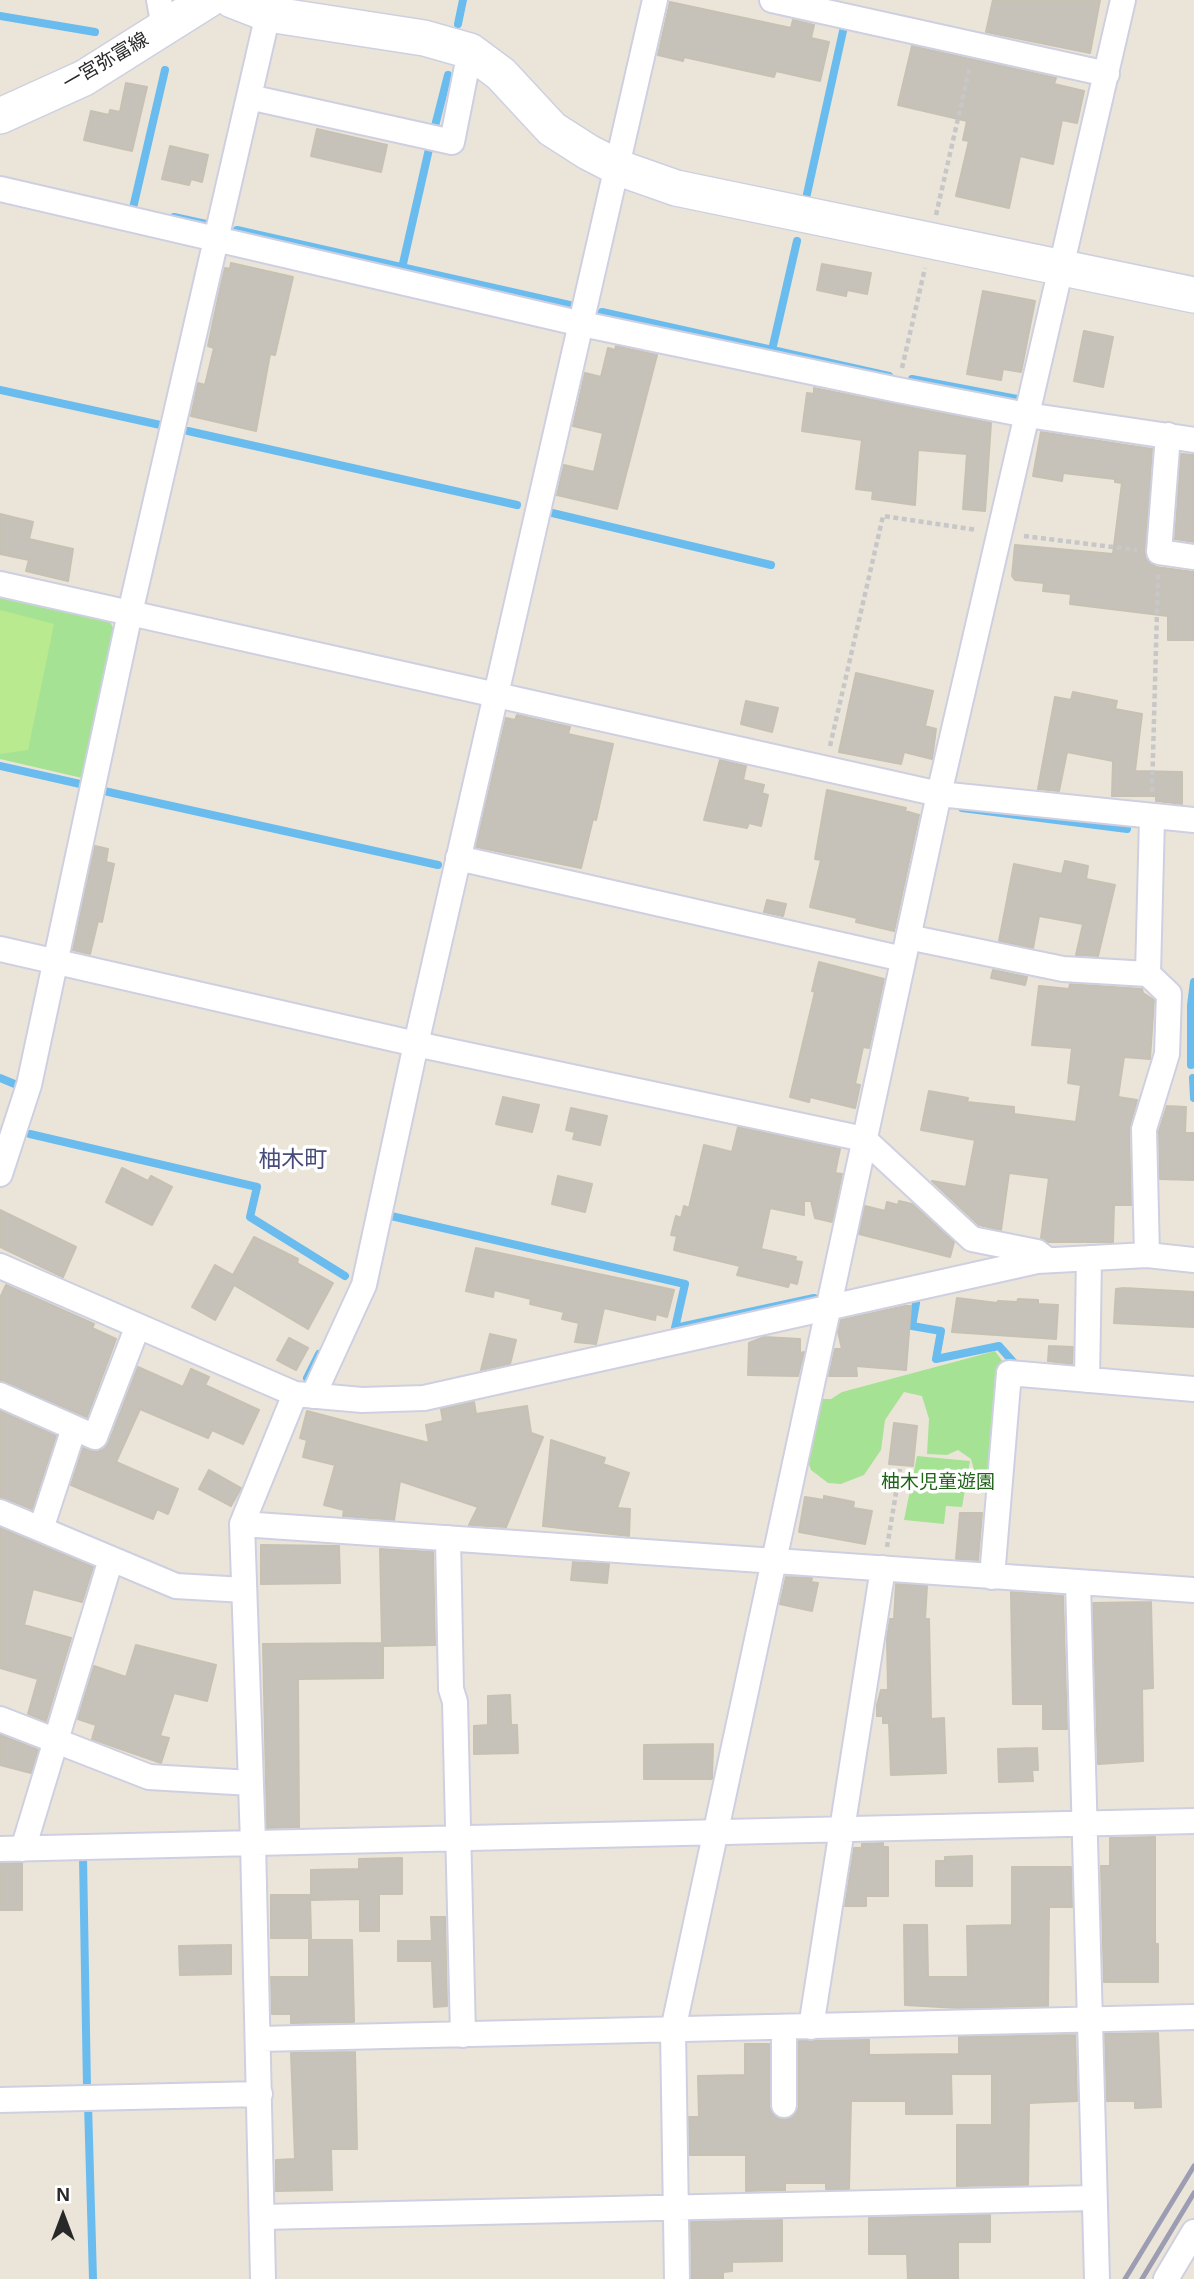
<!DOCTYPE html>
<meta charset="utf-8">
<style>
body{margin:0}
#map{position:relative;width:1194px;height:2279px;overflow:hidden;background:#ebe5d9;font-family:Arial,sans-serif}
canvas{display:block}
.north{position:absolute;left:28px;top:2181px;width:70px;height:70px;-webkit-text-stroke:5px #fff;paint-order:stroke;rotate:0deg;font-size:19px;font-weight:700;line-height:28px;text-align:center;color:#282828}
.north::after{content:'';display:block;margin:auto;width:24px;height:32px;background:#282828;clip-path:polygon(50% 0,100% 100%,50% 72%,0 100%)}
</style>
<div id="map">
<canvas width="1194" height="2279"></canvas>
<div class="north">N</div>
</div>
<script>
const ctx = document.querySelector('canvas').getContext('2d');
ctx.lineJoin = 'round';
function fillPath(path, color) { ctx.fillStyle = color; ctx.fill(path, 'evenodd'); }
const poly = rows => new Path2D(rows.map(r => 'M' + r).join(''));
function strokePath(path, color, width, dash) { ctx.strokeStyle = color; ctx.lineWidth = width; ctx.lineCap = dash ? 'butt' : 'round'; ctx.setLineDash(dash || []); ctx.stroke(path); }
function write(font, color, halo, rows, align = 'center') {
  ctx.font = font + ' Arial,"Noto Sans JP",sans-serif'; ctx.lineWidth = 7; ctx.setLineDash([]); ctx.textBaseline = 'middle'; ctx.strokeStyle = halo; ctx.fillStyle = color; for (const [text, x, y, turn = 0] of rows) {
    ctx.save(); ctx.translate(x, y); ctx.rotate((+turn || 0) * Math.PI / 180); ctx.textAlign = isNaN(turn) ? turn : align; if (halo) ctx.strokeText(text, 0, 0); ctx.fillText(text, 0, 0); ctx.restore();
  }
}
fillPath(poly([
 [0,598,110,622,116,633,82,778,0,759],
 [995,1351,1006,1366,988,1483,976,1477,971,1459,958,1450,947,1455,927,1454,929,1419,922,1396,904,1392,885,1420,881,1450,864,1475,841,1484,828,1483,811,1470,808,1462,819,1399,831,1399,842,1392],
 [917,1456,970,1461,962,1507,946,1506,944,1524,904,1520]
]), '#a6e294');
fillPath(poly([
 [0,610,54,624,28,750,0,754]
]), '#b9ea90');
strokePath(poly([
 [0,16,95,32],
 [458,24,463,0],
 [435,126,448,75],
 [807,194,845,22],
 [133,208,165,70],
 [174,217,206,224],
 [237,230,574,306],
 [402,268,429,149],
 [602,312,889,376],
 [772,350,797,241],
 [912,379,1017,399],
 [0,390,165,426],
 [188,431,517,505],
 [548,512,771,565],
 [0,766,80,784],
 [104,791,438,865],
 [962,808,1127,829],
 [1191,1065,1191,1005,1194,982],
 [0,1078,17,1085],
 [1193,1078,1194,1098],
 [30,1134,257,1187,250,1217,345,1276],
 [391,1216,685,1284,675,1328,814,1298],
 [916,1303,912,1326,941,1331,936,1359,999,1346,1015,1364],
 [307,1378,319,1354],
 [83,1856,87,2088],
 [88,2104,93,2279]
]), '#6abcee', 8);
const building = poly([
 [993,0,1100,0,1090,53,986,32,993,0],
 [670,2,791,28,793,20,814,25,811,38,829,42,820,81,776,71,774,77,684,57,683,61,658,55,670,2],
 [912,46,1056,78,1054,84,1084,91,1077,123,1062,120,1053,164,1020,156,1009,208,956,196,969,141,963,140,967,121,898,105,912,46],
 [126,83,147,87,132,151,84,140,91,111,109,115,110,110,120,112,126,83],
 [317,129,387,145,381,172,311,156,317,129],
 [170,146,208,155,202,182,191,179,189,185,162,179,170,146],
 [231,263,293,277,275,355,270,354,256,431,191,416,198,383,205,385,214,348,208,346,220,289,225,268,230,269,231,263],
 [822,264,871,273,867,294,847,290,846,296,817,290,822,264],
 [983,291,1035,301,1021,372,1003,369,1001,380,967,374,983,291],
 [1084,331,1113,337,1103,387,1074,381,1084,331],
 [616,346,657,355,617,509,557,495,564,465,594,472,603,433,573,426,585,373,601,377,608,348,615,350,616,346],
 [814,388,991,423,985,511,963,509,967,454,918,450,915,505,872,499,873,491,856,489,862,440,802,431,807,393,814,394,814,388],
 [1041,432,1152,449,1145,558,1156,567,1194,572,1194,640,1168,640,1168,616,1070,604,1071,594,1043,591,1044,583,1015,580,1012,576,1015,545,1113,554,1122,483,1115,482,1115,479,1063,473,1062,481,1033,476,1041,432],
 [1181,454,1194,455,1194,542,1175,539,1181,454],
 [0,514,33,522,29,539,73,549,68,581,26,571,29,560,0,554,0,514],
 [856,673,933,691,925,726,936,729,932,759,904,752,901,764,839,752,856,673],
 [1073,692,1117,701,1115,709,1142,714,1135,771,1182,772,1182,804,1156,801,1156,796,1112,796,1113,761,1067,752,1059,791,1038,789,1055,697,1071,700,1073,692],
 [746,701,778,708,772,732,741,724,746,701],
 [517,715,570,727,568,734,613,744,596,820,593,819,581,868,476,847,506,718,515,720,517,715],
 [720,760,746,766,743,780,764,785,762,793,768,795,761,826,749,823,747,828,704,820,720,760],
 [827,790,906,808,905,811,919,815,894,931,856,922,857,918,810,907,821,860,815,859,827,790],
 [95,846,108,849,106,862,114,864,102,922,98,921,90,954,73,950,95,846],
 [1065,861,1088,866,1086,879,1115,885,1098,956,1076,955,1083,924,1039,916,1033,948,999,941,1014,864,1062,874,1065,861],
 [767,900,786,904,783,916,764,912,767,900],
 [819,962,884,979,869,1048,863,1047,855,1084,860,1085,855,1108,810,1097,809,1102,790,1097,815,992,812,991,819,962],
 [993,970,1027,977,1025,985,991,978,993,970],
 [1070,984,1142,989,1143,993,1154,1000,1150,1059,1124,1057,1118,1097,1137,1100,1129,1129,1131,1205,1114,1205,1113,1242,1048,1242,1041,1238,1049,1178,1009,1173,1001,1230,979,1225,932,1181,966,1187,975,1140,921,1130,929,1091,968,1098,967,1102,1014,1107,1014,1114,1076,1122,1081,1085,1068,1083,1072,1048,1032,1045,1039,986,1069,989,1070,984],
 [503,1097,539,1105,532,1132,496,1124,503,1097],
 [1167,1106,1186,1107,1185,1133,1194,1133,1194,1180,1160,1179,1159,1131,1167,1106],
 [571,1108,607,1116,600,1145,573,1139,575,1132,566,1130,571,1108],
 [738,1127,840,1149,835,1173,842,1174,832,1222,815,1218,811,1201,804,1201,804,1215,770,1208,761,1249,796,1257,795,1261,802,1262,797,1284,790,1282,788,1287,737,1275,740,1266,674,1250,677,1236,671,1235,676,1216,681,1218,684,1206,689,1208,704,1145,732,1152,738,1127],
 [122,1168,148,1181,151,1176,172,1187,152,1225,106,1202,122,1168],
 [558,1176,592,1184,585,1212,552,1204,558,1176],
 [899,1201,912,1204,954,1242,950,1257,859,1234,865,1206,885,1211,887,1202,898,1205,899,1201],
 [0,1210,76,1247,63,1277,0,1247,0,1210],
 [254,1237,298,1259,297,1263,333,1283,308,1329,234,1285,215,1320,192,1307,215,1265,233,1275,254,1237],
 [476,1248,674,1290,667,1317,656,1314,655,1320,604,1308,596,1344,575,1342,579,1323,562,1319,564,1312,530,1304,531,1299,494,1290,493,1297,466,1291,476,1248],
 [6,1285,94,1324,92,1328,116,1339,87,1417,0,1380,0,1298,6,1285],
 [1124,1288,1194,1292,1194,1327,1114,1323,1116,1289,1124,1288],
 [957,1298,997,1303,998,1301,1017,1302,1018,1299,1038,1300,1038,1304,1058,1305,1056,1339,952,1332,957,1298],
 [905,1306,911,1306,906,1370,856,1366,857,1376,829,1376,835,1349,842,1349,838,1332,841,1320,905,1306],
 [490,1334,516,1340,510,1364,481,1370,490,1334],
 [764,1337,800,1339,800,1353,804,1352,798,1376,748,1375,749,1343,764,1337],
 [289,1338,308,1348,296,1370,277,1360,289,1338],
 [1049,1346,1073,1347,1072,1364,1048,1361,1049,1346],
 [138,1367,183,1387,191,1369,209,1377,205,1385,259,1410,243,1444,212,1430,208,1438,140,1409,116,1462,178,1489,168,1514,157,1509,153,1519,71,1485,83,1448,98,1452,109,1442,138,1367],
 [474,1402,476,1414,527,1406,531,1433,543,1437,506,1527,469,1525,478,1507,400,1481,394,1520,343,1516,344,1510,324,1505,335,1465,303,1457,307,1440,300,1438,307,1411,429,1443,426,1425,443,1421,441,1409,474,1402],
 [0,1411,56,1436,32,1509,0,1497,0,1411],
 [894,1423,917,1426,913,1466,889,1464,894,1423],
 [551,1440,605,1458,603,1464,629,1473,617,1508,630,1509,629,1536,543,1526,551,1440],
 [209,1470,241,1488,231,1506,199,1489,209,1470],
 [824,1496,854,1502,853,1508,872,1511,865,1544,799,1532,805,1497,824,1500,824,1496],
 [960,1513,982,1513,978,1560,956,1559,960,1513],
 [0,1528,93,1567,82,1602,33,1589,24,1625,71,1638,46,1721,28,1714,38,1679,0,1668,0,1528],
 [261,1545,339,1546,340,1583,261,1584,261,1545],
 [380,1549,433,1552,435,1645,383,1646,383,1678,298,1679,299,1827,267,1828,263,1644,382,1643,380,1549],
 [573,1562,609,1564,607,1583,571,1580,573,1562],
 [786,1577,812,1578,811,1582,818,1583,812,1611,780,1604,786,1577],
 [896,1584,927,1586,925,1619,929,1619,931,1719,944,1718,946,1773,891,1775,889,1723,883,1723,883,1716,877,1716,877,1705,881,1690,888,1690,887,1637,890,1619,894,1619,896,1584],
 [1011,1592,1063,1596,1067,1729,1043,1729,1043,1704,1013,1704,1011,1592],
 [1151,1602,1153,1688,1142,1689,1143,1761,1098,1764,1093,1603,1151,1602],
 [136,1645,216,1665,207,1701,174,1693,160,1736,169,1738,161,1763,92,1739,96,1725,78,1719,94,1666,126,1677,136,1645],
 [510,1695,511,1725,517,1725,518,1753,474,1754,474,1726,488,1725,488,1696,510,1695],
 [0,1735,38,1750,31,1773,0,1765,0,1735],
 [713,1744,712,1779,644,1779,644,1745,713,1744],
 [1037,1748,1038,1770,1032,1770,1033,1781,999,1782,998,1749,1037,1748],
 [1155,1837,1155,1944,1158,1944,1158,1982,1104,1982,1101,1866,1110,1866,1110,1838,1155,1837],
 [883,1843,883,1847,888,1847,888,1896,866,1896,866,1906,845,1906,854,1848,862,1848,862,1844,883,1843],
 [972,1856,972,1886,936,1886,936,1861,945,1861,945,1857,972,1856],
 [402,1858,402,1894,379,1894,379,1931,360,1931,360,1899,311,1900,311,1870,359,1869,359,1859,402,1858],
 [22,1863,22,1910,0,1910,0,1864,22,1863],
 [1012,1867,1071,1867,1072,1907,1049,1907,1048,2006,959,2008,905,2005,904,1925,927,1925,928,1977,968,1977,967,1926,1012,1925,1012,1867],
 [271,1895,310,1895,311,1938,271,1938,271,1895],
 [431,1917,445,1917,447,2006,434,2007,432,1961,398,1961,398,1941,432,1941,431,1917],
 [309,1940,352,1940,354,2022,291,2023,291,2014,272,2014,271,1977,309,1977,309,1940],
 [231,1945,231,1974,180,1975,179,1946,231,1945],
 [1158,2033,1161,2107,1135,2108,1135,2101,1107,2101,1105,2034,1158,2033],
 [1075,2035,1077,2101,1029,2103,1028,2185,957,2186,957,2125,992,2125,992,2074,951,2074,952,2114,906,2114,906,2101,851,2101,849,2189,826,2189,826,2183,785,2183,785,2190,746,2191,746,2155,690,2155,689,2117,699,2117,698,2076,745,2075,745,2044,769,2044,769,2106,776,2117,785,2120,796,2113,799,2106,799,2041,869,2040,869,2055,959,2054,959,2037,1075,2035],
 [355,2052,357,2149,331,2149,332,2190,276,2191,276,2160,295,2159,291,2053,355,2052],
 [990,2215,990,2242,958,2242,958,2279,908,2279,907,2254,869,2254,869,2218,990,2215],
 [782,2220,782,2261,732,2262,732,2271,723,2272,723,2279,692,2279,691,2222,782,2220]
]);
fillPath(building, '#c6c2b9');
strokePath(building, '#c6c1b3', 2);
const street = poly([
 [159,0,164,28],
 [772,0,1107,74],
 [249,97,452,142,470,51],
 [0,189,582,324,898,390,1027,415,1194,440],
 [1168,435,1159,552,1194,557],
 [0,584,939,794,1194,820],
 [458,858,903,959],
 [908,937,1063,969,1148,974],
 [0,949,416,1044,864,1139,972,1239,1037,1252,1046,1259],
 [0,1174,29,1085,130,613,268,14],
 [1147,1255,1144,1129,1167,1054,1169,994,1148,974,1152,818],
 [0,1266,295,1394,362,1400,424,1398,1037,1261,1147,1255,1194,1260],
 [1087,1380,1089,1258],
 [0,1395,95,1437,137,1328],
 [313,1396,364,1285,416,1044,655,0],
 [0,1512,176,1586,244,1590],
 [242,1524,1194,1590],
 [41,1529,74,1428],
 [448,1538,451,1689,455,1702,463,2035],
 [992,1577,1009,1373,1194,1389],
 [1078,1583,1097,2279],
 [0,1719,149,1777,251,1783],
 [0,1849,1194,1821],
 [23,1849,111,1559],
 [784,2027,784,2105],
 [811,2027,883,1568],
 [259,2039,1194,2017],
 [0,2100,260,2094],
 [262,2217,1093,2198],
 [263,2279,253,1842,242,1524,295,1394],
 [677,2279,673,2030,939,794,1123,0],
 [1166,2279,1194,2232]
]);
const secondary = poly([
 [232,0,268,14,424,38,470,51,501,74,552,129,588,152,619,168,676,188,1194,295],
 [0,116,84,78,208,0]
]);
strokePath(street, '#ced0e1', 28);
strokePath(secondary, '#ced0e1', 38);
strokePath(poly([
 [936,215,970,66],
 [902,368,925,268],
 [1024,536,1137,550],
 [830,746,883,516,977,530],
 [1152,792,1158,574],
 [887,1547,900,1469]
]), '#c7c7c7', 4.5, [5, 3.5]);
strokePath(street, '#fff', 24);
strokePath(secondary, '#fff', 35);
strokePath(poly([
 [1125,2279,1194,2166],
 [1142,2279,1194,2193]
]), '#9c9db2', 5);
write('19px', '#282828', '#fff', [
 ["一宮弥富線",106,62,-30]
]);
write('19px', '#206419', '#fff', [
 ["柚木児童遊園",938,1483]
]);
write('23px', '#484c78', '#fff', [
 ["柚木町",293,1161]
]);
</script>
